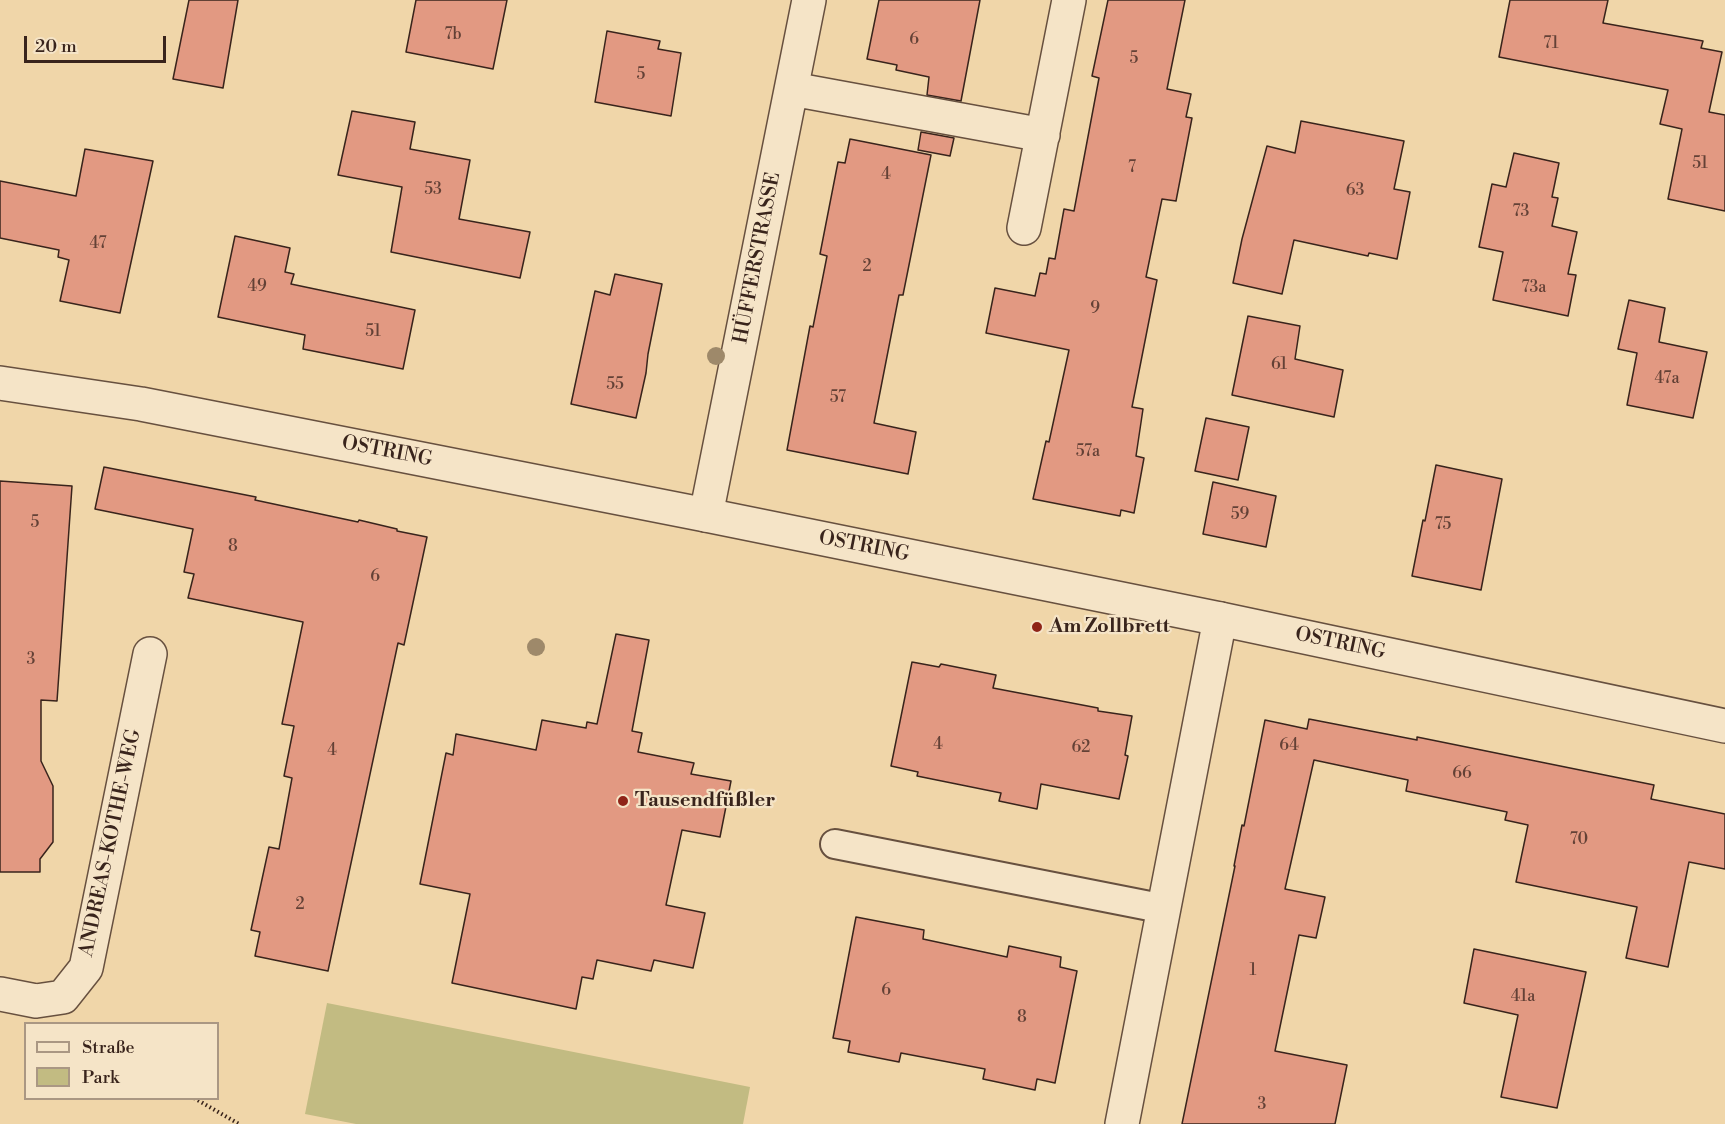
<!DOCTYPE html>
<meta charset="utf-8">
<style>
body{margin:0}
#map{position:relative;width:1725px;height:1124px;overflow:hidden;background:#f0d6a9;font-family:"Libre Bodoni",serif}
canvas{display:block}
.legend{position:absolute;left:24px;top:1022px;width:195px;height:78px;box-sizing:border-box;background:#f5e4c7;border:2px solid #aa9783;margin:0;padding:8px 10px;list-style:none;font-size:18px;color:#39241c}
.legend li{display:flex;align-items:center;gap:12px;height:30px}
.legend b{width:30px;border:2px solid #aa9783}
.scale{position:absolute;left:24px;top:36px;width:142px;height:27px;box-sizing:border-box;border:3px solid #39241c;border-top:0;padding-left:8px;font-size:18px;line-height:21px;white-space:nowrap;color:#39241c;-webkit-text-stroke:4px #f5e4c7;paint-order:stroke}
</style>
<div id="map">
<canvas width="1725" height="1124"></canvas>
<ul class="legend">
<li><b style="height:8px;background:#f5e4c7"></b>Straße</li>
<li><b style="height:16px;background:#c2bb82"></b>Park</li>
</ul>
<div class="scale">20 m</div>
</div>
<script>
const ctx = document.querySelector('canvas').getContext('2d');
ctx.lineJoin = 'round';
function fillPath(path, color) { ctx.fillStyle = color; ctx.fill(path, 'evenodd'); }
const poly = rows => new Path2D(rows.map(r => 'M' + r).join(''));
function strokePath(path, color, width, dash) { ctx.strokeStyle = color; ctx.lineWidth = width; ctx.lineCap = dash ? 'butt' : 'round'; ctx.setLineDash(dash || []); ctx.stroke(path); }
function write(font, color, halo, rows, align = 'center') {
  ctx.font = font + ' "Libre Bodoni",serif'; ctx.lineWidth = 4.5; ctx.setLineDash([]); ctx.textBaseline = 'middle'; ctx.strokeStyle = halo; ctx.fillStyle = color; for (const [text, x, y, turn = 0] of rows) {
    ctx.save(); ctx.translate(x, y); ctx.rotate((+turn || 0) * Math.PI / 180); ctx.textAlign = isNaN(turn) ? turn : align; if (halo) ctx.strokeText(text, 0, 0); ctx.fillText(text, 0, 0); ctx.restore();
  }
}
fillPath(poly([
 [327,1003,750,1087,743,1124,356,1124,305,1114]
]), '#c2bb82');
const building = poly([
 [189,0,238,0,223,88,173,79,189,0],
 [416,0,507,0,493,69,406,52,416,0],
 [879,0,980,0,961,101,927,95,929,77,896,70,897,65,867,59,879,0],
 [1108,0,1185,0,1167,89,1191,94,1186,117,1192,118,1176,201,1162,199,1146,277,1157,280,1132,407,1143,409,1136,456,1144,458,1134,513,1121,510,1120,516,1033,499,1046,441,1049,442,1069,350,986,333,995,288,1035,296,1040,273,1046,274,1049,258,1055,259,1064,209,1074,211,1099,78,1092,76,1108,0],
 [1510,0,1608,0,1603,23,1703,41,1701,48,1722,52,1709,112,1725,115,1725,211,1668,199,1682,129,1660,124,1668,90,1499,57,1510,0],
 [607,31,660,41,658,49,681,53,671,116,595,102,607,31],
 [352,111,415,122,410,149,470,160,459,219,530,232,520,278,391,252,402,187,338,175,352,111],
 [1301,121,1404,141,1394,189,1410,192,1397,259,1369,253,1368,256,1294,240,1282,294,1233,283,1242,239,1267,146,1295,153,1301,121],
 [921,132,954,138,950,156,918,150,921,132],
 [850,139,931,155,903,295,899,295,874,423,916,432,908,474,787,450,810,326,813,327,827,256,820,254,838,162,845,163,850,139],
 [85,149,153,161,120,313,60,301,69,260,58,257,59,250,0,238,0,181,76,196,85,149],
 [1514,153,1559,163,1552,197,1558,198,1552,226,1577,232,1568,274,1576,275,1568,316,1493,300,1503,252,1479,247,1492,184,1506,187,1514,153],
 [235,236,290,248,285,272,294,274,291,284,415,310,403,369,303,349,305,335,218,317,235,236],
 [615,274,662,284,648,354,646,373,636,418,571,404,595,291,610,295,615,274],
 [1629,300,1665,308,1659,342,1707,352,1693,418,1627,405,1637,353,1618,349,1629,300],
 [1248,316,1300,326,1295,359,1343,370,1334,417,1232,395,1248,316],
 [1206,418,1249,427,1238,480,1195,471,1206,418],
 [1436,465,1502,479,1481,590,1412,576,1423,520,1425,521,1436,465],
 [104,467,256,497,255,500,358,522,359,520,397,529,397,531,427,537,404,645,398,643,328,971,255,956,260,932,251,930,269,847,279,849,292,778,284,776,294,726,282,724,303,622,188,598,194,574,184,572,193,529,95,509,104,467],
 [0,481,72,486,57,701,41,700,41,761,53,786,53,842,40,859,40,872,0,872,0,481],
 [1213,482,1276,496,1266,547,1203,534,1213,482],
 [616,634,649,640,632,731,642,733,638,752,694,763,691,774,731,781,720,837,682,830,666,905,705,913,693,968,654,960,651,971,597,960,593,979,582,977,576,1009,452,983,470,894,420,884,446,753,453,755,456,734,536,750,542,720,586,728,587,722,597,724,616,634],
 [912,662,939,667,941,664,996,675,993,688,1098,708,1098,711,1132,716,1125,755,1128,756,1119,799,1041,784,1037,809,999,801,1001,793,917,776,918,772,891,766,912,662],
 [1309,719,1417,740,1417,737,1654,785,1651,799,1725,814,1725,869,1689,862,1668,967,1626,958,1637,907,1516,882,1528,825,1505,820,1507,812,1406,791,1408,780,1314,760,1285,889,1325,897,1316,938,1299,935,1275,1051,1347,1065,1335,1124,1182,1124,1235,866,1234,866,1242,825,1244,826,1265,720,1307,729,1309,719],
 [856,917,924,930,923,939,1007,957,1009,946,1061,957,1060,967,1077,971,1055,1083,1037,1079,1035,1090,983,1079,985,1069,901,1053,899,1062,848,1052,850,1041,833,1038,856,917],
 [1474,949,1586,972,1557,1108,1501,1097,1518,1015,1464,1003,1474,949]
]);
fillPath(building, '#e29982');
strokePath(building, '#39241c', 1.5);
const service = poly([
 [835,844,1165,909]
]);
const minor = poly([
 [792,89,1043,135],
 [1024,228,1069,0],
 [706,515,809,0],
 [0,994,36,1001,63,997,86,968,150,654],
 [1122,1124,1220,619]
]);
const tertiary = poly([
 [0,383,141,404,706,515,1220,619,1725,726]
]);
strokePath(service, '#67503f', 32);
strokePath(minor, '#67503f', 36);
strokePath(tertiary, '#67503f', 36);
strokePath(poly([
 [194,1098,239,1124]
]), '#39241c', 4, [1.5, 3]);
strokePath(service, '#f5e4c7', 28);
strokePath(minor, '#f5e4c7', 33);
strokePath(tertiary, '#f5e4c7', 33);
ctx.fillStyle = '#9e896a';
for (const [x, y] of [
 [716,356],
 [536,647]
]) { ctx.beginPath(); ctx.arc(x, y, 9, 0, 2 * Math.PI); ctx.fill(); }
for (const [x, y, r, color] of [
 [1037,627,6,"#8f2418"],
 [623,801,6,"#8f2418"]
]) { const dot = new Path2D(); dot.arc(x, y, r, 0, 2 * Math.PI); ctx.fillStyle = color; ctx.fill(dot); strokePath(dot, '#f5e4c7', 2); }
write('16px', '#634136', null, [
 ["7b",453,35],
 ["6",914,40],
 ["71",1551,44],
 ["5",1134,59],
 ["5",641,75],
 ["51",1700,164],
 ["7",1132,168],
 ["4",886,175],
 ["53",433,190],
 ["63",1355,191],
 ["73",1521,212],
 ["47",98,244],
 ["2",867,267],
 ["49",257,287],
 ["73a",1534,288],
 ["9",1095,309],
 ["51",373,332],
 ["61",1279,365],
 ["47a",1667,379],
 ["55",615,385],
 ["57",838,398],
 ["57a",1088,452],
 ["59",1240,515],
 ["5",35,523],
 ["75",1443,525],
 ["8",233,547],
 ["6",375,577],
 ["3",31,660],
 ["4",938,745],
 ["64",1289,746],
 ["62",1081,748],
 ["4",332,751],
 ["66",1462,774],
 ["70",1579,840],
 ["2",300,905],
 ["1",1253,971],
 ["6",886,991],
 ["41a",1523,997],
 ["8",1022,1018],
 ["3",1262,1105]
]);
write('20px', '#39241c', '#f5e4c7', [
 ["HÜFFERSTRASSE",758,258,-79],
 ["OSTRING",387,452,11],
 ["OSTRING",864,547,11],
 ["OSTRING",1340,644,12],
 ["ANDREAS-KOTHE-WEG",111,843,-78]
]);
write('bold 20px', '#39241c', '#f5e4c7', [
 ["Am Zollbrett",1049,627],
 ["Tausendfüßler",635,801]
], 'left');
</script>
